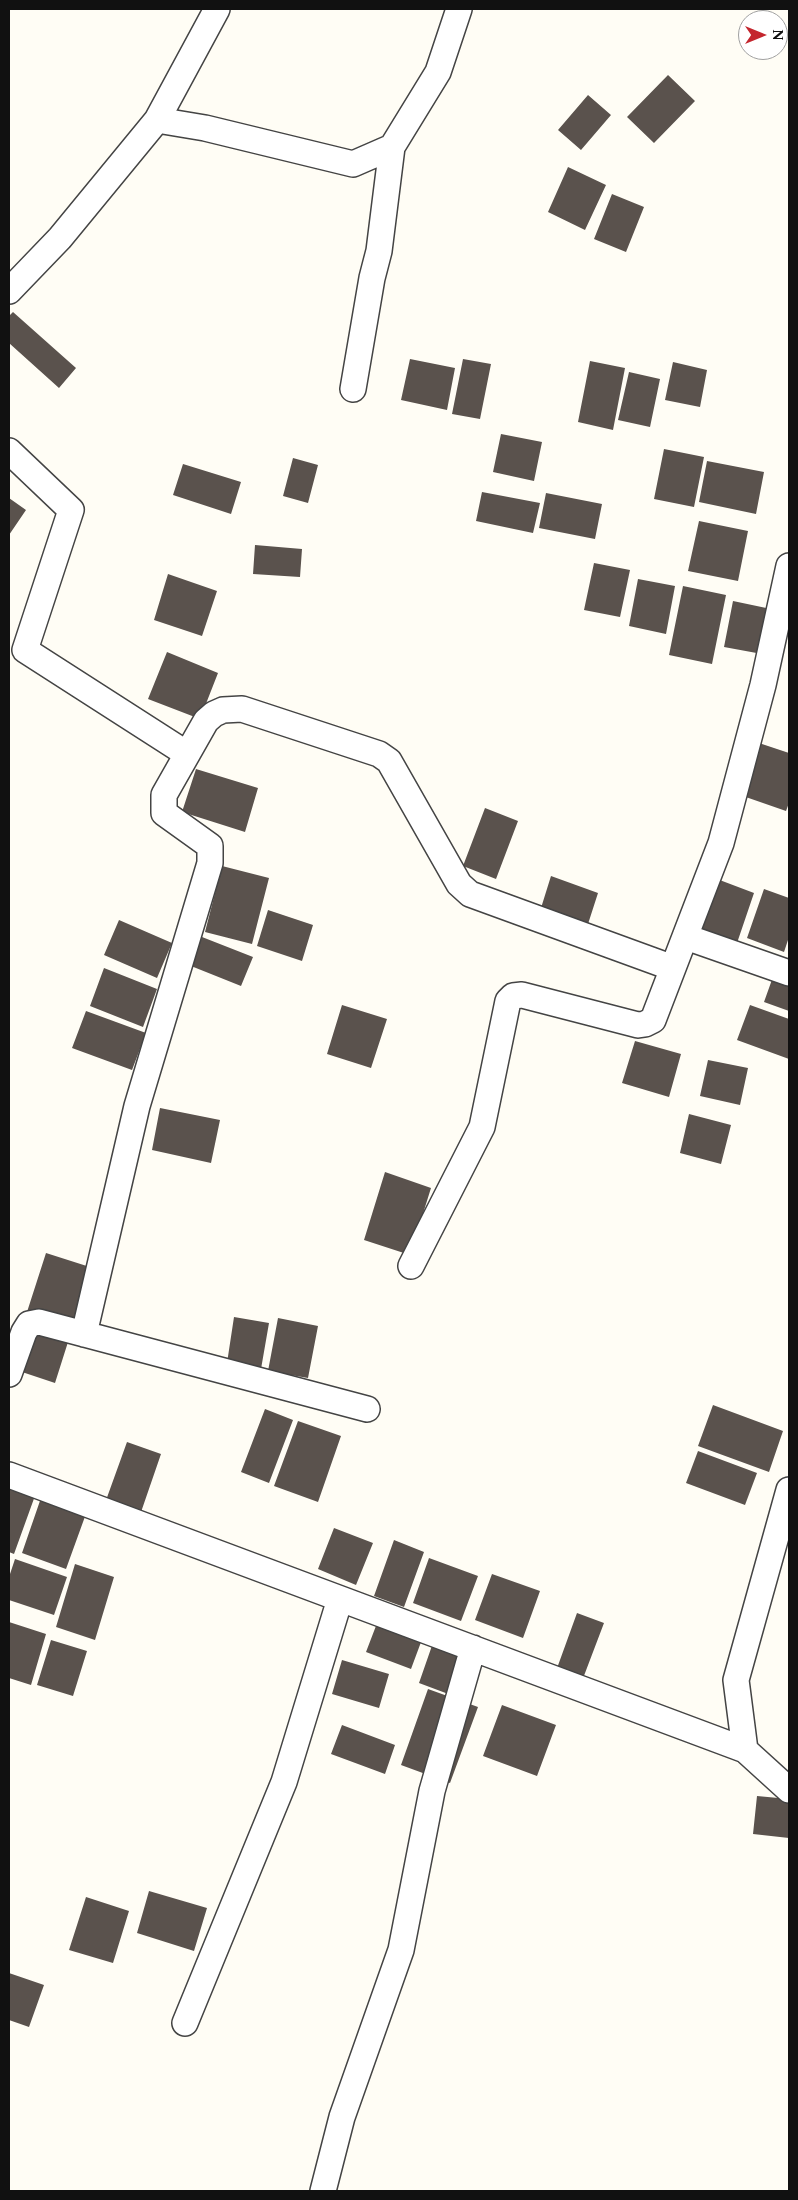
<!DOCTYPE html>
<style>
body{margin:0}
#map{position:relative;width:798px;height:2200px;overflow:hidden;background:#fffdf5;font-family:Spectral,serif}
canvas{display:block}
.frame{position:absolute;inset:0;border:10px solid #111;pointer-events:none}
.north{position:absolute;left:738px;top:10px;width:50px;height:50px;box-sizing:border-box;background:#fff;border:1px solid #a0a0a0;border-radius:50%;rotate:90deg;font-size:14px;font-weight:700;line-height:20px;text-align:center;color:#111}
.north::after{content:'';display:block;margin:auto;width:18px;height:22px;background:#c4262e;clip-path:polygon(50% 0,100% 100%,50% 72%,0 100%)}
</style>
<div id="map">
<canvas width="798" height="2200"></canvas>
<div class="frame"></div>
<div class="north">N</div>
</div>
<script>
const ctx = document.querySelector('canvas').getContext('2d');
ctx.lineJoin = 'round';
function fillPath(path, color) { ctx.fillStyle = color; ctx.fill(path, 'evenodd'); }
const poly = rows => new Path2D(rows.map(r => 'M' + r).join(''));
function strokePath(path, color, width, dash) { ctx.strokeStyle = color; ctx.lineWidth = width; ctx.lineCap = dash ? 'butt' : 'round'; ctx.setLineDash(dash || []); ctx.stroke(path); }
fillPath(poly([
 [668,75,695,101,654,143,627,117],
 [588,95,611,115,581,150,558,130],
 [568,167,606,185,585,230,548,212],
 [612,194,644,207,626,252,594,239],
 [13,312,76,368,59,388,9,343,9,316],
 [410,359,455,368,447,410,401,400],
 [463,359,491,364,480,419,452,414],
 [590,361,625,368,613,430,578,422],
 [673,362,707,370,700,407,665,400],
 [629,372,660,379,650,427,618,420],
 [501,434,542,442,534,481,493,472],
 [664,449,704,457,694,507,654,499],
 [293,458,318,465,308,503,283,496],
 [707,461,764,472,756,514,699,502],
 [183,464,241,482,231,514,173,495],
 [482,492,540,503,533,533,476,521],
 [546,493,602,504,595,539,539,528],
 [9,498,26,510,9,535],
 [699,521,748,531,738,581,688,571],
 [255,545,302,549,300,577,253,574],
 [594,563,630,570,620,617,584,610],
 [168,574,217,591,202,636,154,620],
 [638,579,675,586,666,634,629,626],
 [683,586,726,595,712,664,669,655],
 [733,601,771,609,762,654,724,647],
 [167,652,218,673,200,719,148,699],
 [759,743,789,753,789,803,786,811,740,795],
 [196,769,258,788,245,832,182,812],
 [485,808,518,821,496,879,463,866],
 [222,866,269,878,252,944,205,932],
 [551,876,598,893,588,924,541,908],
 [717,879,754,893,737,943,699,929],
 [764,889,789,898,789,937,784,952,747,938],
 [268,910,313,925,302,961,257,946],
 [119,920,172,943,157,978,104,955],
 [202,937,253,957,241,986,191,966],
 [104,968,157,989,143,1027,90,1006],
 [774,974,789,980,789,1011,764,1002],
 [342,1005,387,1019,371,1068,327,1054],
 [750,1005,789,1019,789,1059,737,1040],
 [86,1011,146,1033,132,1070,72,1048],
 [635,1041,681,1054,669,1097,622,1083],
 [708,1060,748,1068,740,1105,700,1096],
 [160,1108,220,1120,211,1163,152,1150],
 [689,1114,731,1125,721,1164,680,1153],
 [385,1172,431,1188,410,1255,364,1240],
 [46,1253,93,1268,74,1327,27,1312],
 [234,1317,269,1323,261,1369,227,1363],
 [278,1318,318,1326,308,1378,268,1371],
 [36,1331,68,1342,55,1383,22,1372],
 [713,1405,783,1431,769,1472,698,1446],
 [265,1409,293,1420,269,1483,241,1472],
 [298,1421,341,1436,318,1502,274,1486],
 [127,1442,161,1454,140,1515,105,1503],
 [698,1451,757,1473,745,1505,686,1483],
 [9,1483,36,1493,14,1554,9,1552],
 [42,1495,87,1511,66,1569,22,1553],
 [334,1528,373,1543,356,1585,318,1569],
 [394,1540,424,1552,404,1607,374,1596],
 [429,1558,478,1576,461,1621,413,1603],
 [15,1559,67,1577,54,1615,9,1600,9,1577],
 [75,1564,114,1577,95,1640,56,1627],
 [492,1574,540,1591,523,1638,475,1620],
 [577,1613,604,1623,582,1681,556,1671],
 [379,1618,424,1634,411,1669,366,1652],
 [9,1622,46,1634,31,1685,9,1678],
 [435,1637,484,1655,467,1701,419,1683],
 [51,1640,87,1651,73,1696,37,1685],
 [342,1660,389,1674,379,1708,332,1694],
 [428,1689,478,1707,450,1783,401,1765],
 [502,1705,556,1725,537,1776,483,1756],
 [342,1725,395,1745,385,1774,331,1754],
 [757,1796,789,1799,789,1838,753,1834],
 [149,1891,207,1908,194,1951,137,1933],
 [86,1897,129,1911,113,1963,69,1950],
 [9,1973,44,1985,29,2027,9,2020]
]), '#5a524d');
const street = poly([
 [157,120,217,9],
 [9,291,60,238,157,120,205,128,353,164,392,147,438,72,459,9],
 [353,389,372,278,379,251,392,147],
 [9,451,71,510,25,650,187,754],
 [686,937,789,973],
 [411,1266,482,1127,508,1001,513,996,522,995,638,1025,645,1024,653,1020,721,843,763,685,789,566],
 [84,1334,137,1106,210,863,210,846,164,813,164,795,206,721,214,714,223,710,242,709,379,754,389,761,459,884,470,894,673,968],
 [9,1374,24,1332,29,1324,39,1322,367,1409],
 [9,1475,745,1750],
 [789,1490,736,1680,745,1750,789,1790],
 [185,2023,284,1782,340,1599],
 [323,2191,342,2117,401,1950,432,1791,473,1648]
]);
strokePath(street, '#444', 28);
strokePath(street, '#fff', 25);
</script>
